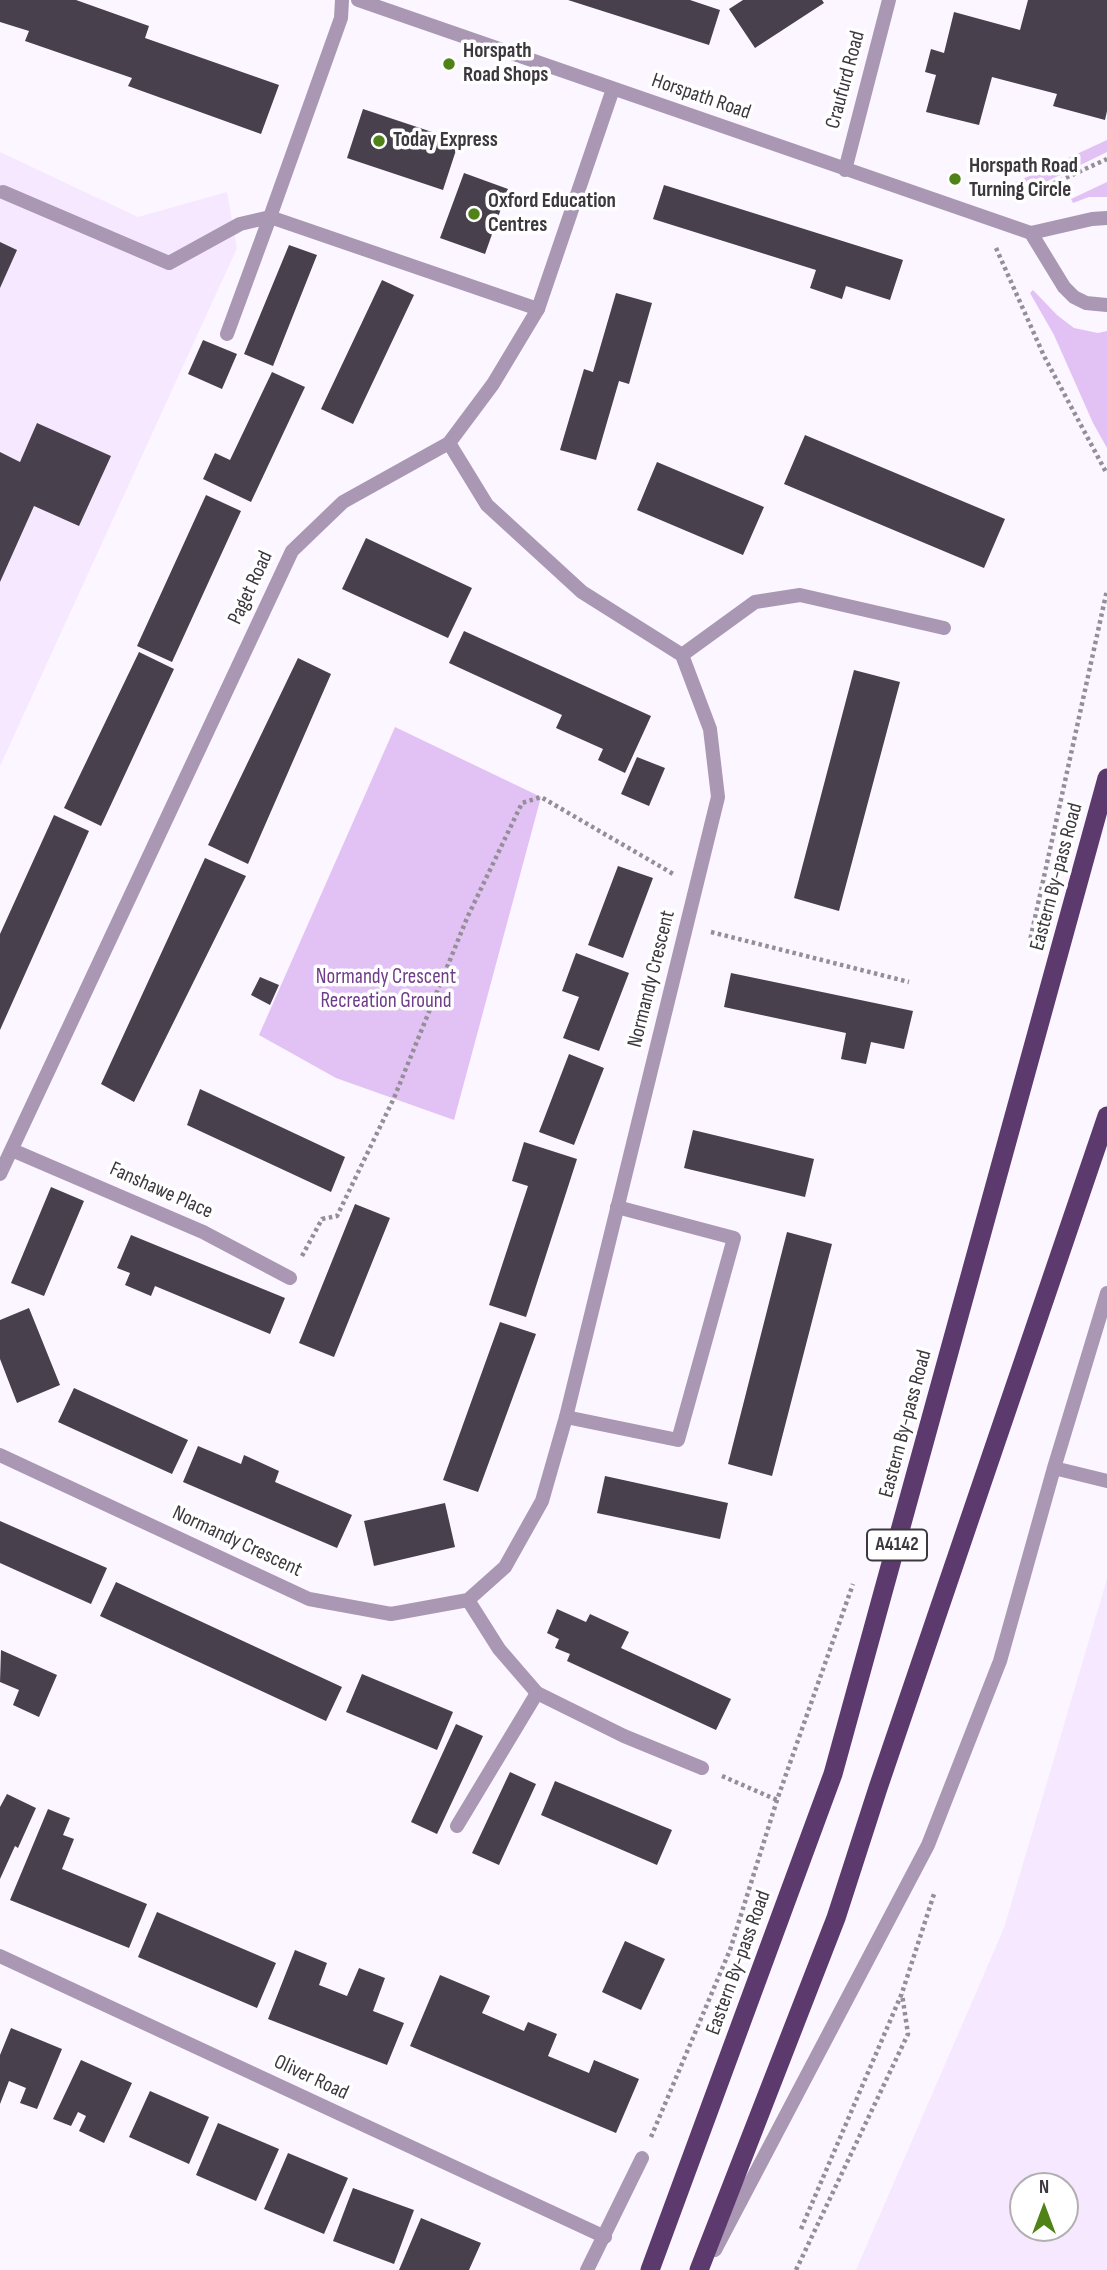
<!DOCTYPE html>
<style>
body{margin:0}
#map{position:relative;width:1107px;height:2270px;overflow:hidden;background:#fbf6ff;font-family:"Sofia Sans Condensed",sans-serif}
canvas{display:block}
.north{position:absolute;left:1009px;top:2172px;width:70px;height:70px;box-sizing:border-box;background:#fff;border:2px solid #b1afb2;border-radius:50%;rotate:0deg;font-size:19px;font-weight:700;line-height:28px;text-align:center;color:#3c383e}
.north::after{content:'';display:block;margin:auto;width:24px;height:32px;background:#4f8217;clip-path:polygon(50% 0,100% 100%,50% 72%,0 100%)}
</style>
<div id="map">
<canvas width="1107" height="2270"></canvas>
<div class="north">N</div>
</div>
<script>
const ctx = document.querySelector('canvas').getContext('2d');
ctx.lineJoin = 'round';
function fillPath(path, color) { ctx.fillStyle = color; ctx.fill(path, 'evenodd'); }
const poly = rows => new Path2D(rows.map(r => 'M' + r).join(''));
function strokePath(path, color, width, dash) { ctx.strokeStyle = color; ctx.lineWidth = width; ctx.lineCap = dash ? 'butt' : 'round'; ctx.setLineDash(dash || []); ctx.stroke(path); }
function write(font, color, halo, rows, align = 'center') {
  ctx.font = font + ' "Sofia Sans Condensed",sans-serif'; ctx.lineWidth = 7; ctx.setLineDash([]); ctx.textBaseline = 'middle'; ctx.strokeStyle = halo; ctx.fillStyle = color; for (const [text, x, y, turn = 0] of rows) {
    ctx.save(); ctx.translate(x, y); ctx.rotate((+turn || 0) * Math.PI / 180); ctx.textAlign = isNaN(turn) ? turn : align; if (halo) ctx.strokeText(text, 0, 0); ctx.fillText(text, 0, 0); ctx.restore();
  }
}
fillPath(poly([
 [0,152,138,217,227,192,237,248,0,766],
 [1107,1579,1107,2270,856,2270,1004,1928],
 [1065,2186,1065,2228,1023,2228,1023,2186]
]), '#f6e9ff');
fillPath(poly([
 [1107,140,1107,152,1019,195,1012,184],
 [1107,182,1107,197,1089,197,1073,203,1071,199],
 [1033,290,1057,315,1074,328,1098,333,1107,331,1107,448,1093,423,1054,335,1030,293],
 [395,727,541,797,454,1120,336,1078,259,1035]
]), '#e2c2f5');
fillPath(poly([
 [0,0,76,0,149,26,145,38,279,85,261,134,128,86,132,78,25,41,29,31,0,22],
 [568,0,690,0,720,10,709,45],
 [743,0,822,0,824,3,755,48,729,9],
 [1028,0,1107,0,1107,111,1105,120,1053,106,1057,94,992,77,979,125,926,112,936,75,925,72,931,49,944,53,954,12,1020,30],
 [363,109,459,141,443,190,347,158],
 [464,173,508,189,485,254,440,238],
 [664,185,903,260,890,300,846,286,842,299,810,288,816,270,653,219],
 [0,242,17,250,0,288],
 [289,245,317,255,273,366,244,354],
 [382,280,414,295,353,424,321,409],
 [616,293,652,303,629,384,619,381,596,460,560,450,584,369,593,372],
 [203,340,237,354,222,389,188,374],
 [272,372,305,387,251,502,203,479,215,453,230,460],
 [37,423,111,456,79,526,34,506,0,582,0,452,20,462],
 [805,435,1005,519,984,568,784,484],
 [657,462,764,507,743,555,637,510],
 [206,495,241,511,172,662,137,646],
 [366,538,472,588,448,638,342,589],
 [464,631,651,716,625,773,598,760,603,749,556,728,562,715,449,663],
 [139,652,174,669,101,826,64,808],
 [298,658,331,674,248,864,208,845],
 [854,670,900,682,839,911,794,898],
 [637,757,665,768,649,806,621,794],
 [54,815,89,831,0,1030,0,934],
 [205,858,246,876,134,1102,101,1084],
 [618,866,653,878,623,958,588,945],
 [576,953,629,973,599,1051,563,1038,579,997,562,991],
 [731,973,913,1011,904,1049,871,1042,866,1064,841,1059,846,1033,724,1007],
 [260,977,279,985,270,1005,251,995],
 [569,1054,604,1068,574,1145,539,1132],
 [200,1089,345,1157,331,1192,187,1125],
 [693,1130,814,1159,805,1197,684,1168],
 [524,1142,577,1159,526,1317,489,1305,528,1186,512,1181],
 [51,1187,84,1201,44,1296,11,1283],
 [355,1204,390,1218,334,1357,299,1343],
 [787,1232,832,1244,772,1476,728,1464],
 [131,1235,285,1298,270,1334,155,1286,151,1296,125,1285,130,1273,117,1268],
 [29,1308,60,1385,17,1403,0,1359,0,1320],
 [500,1322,536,1334,478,1492,443,1480],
 [74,1388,188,1440,172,1474,58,1422],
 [198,1446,241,1464,244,1455,279,1471,275,1482,352,1515,337,1548,183,1482],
 [605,1476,728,1503,720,1539,597,1513],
 [445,1503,455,1547,374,1566,364,1521],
 [0,1521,107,1568,91,1604,0,1563],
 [116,1582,342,1687,326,1721,100,1616],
 [557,1609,586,1622,590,1614,629,1632,621,1648,731,1699,716,1730,567,1661,570,1654,555,1648,559,1639,547,1633],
 [1,1650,57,1675,39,1717,13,1705,19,1690,0,1682],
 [362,1674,453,1712,437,1750,346,1712],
 [456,1724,483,1736,437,1834,411,1822],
 [510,1772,536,1784,499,1865,472,1853],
 [555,1781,672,1830,657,1865,541,1815],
 [7,1794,36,1808,18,1848,15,1846,0,1879,0,1807],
 [48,1809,70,1818,63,1835,74,1839,62,1869,147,1904,129,1948,10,1900],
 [157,1912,276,1963,257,2008,138,1957],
 [625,1941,665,1959,641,2010,602,1992],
 [295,1950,327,1963,319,1985,347,1996,359,1968,385,1978,373,2011,404,2023,387,2065,268,2019],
 [440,1975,490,1996,482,2013,524,2031,528,2022,557,2034,548,2056,589,2073,594,2060,639,2079,616,2133,410,2046],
 [11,2028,62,2049,37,2109,20,2103,26,2088,9,2081,0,2104,0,2055],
 [81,2060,132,2083,104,2143,79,2131,86,2116,78,2112,71,2126,53,2119],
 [150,2091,209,2117,189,2164,129,2137],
 [218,2123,279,2149,256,2201,196,2175],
 [288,2153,348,2178,324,2234,264,2209],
 [353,2188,414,2210,394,2264,333,2241],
 [421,2218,481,2243,469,2270,399,2270]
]), '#48404c');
strokePath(poly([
 [1015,201,1107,159],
 [996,248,1044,356,1107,474],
 [711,932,909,982],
 [1029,945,1107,590],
 [302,1256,322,1219,337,1216,394,1098,467,918,522,803,541,797,675,875],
 [722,1776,777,1800],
 [651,2137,730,1950,777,1800,853,1584],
 [801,2229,902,1993,934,1894],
 [796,2270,908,2034,902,1994]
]), '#948f97', 4.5, [3.5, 3.5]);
strokePath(poly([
 [342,0,341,18,270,217,538,309],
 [3,192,169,263,240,224,270,217],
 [227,334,270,217],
 [682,655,755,602,800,595,944,628],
 [566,1417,678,1440,734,1238,617,1207],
 [1054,1468,1107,1481],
 [457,1826,537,1693],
 [715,2250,928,1845,1000,1661,1054,1468,1107,1293],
 [587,2270,642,2158]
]), '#a997b4', 14);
strokePath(poly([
 [358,0,1031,233,1092,219,1107,218],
 [845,170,889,0],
 [1031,233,1064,287,1074,297,1086,303,1107,305],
 [12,1150,203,1232,290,1278],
 [0,1174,292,551,343,502,449,443,493,384,538,309,613,89],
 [0,1455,309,1599,391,1614,468,1600,505,1567,542,1501,566,1417,718,797,710,729,682,655,582,592,487,505,449,443],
 [468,1600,499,1649,537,1693,624,1736,702,1768],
 [0,1956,605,2237]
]), '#a997b4', 14);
strokePath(poly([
 [650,2270,833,1774,1107,778],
 [699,2270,836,1918,878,1788,1107,1116]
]), '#5c3a6e', 19);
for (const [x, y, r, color] of [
 [449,64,7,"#4f8217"],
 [379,141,7,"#4f8217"],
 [955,179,7,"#4f8217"],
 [474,214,7,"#4f8217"]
]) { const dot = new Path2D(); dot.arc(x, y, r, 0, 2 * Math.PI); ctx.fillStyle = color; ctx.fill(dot); strokePath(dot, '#fff', 2.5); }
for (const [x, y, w] of [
 [897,1545,60]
]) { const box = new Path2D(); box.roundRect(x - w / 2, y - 15.5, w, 31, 5); ctx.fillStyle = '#fff'; ctx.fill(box); strokePath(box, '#3c383e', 2); }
write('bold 19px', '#3c383e', null, [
 ["A4142",897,1545]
]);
write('bold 21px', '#3c383e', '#fff', [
 ["Horspath",463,52],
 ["Road Shops",463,76],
 ["Today Express",393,141],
 ["Horspath Road",969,167],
 ["Turning Circle",969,191],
 ["Oxford Education",488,202],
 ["Centres",488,226]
], 'left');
write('21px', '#3c383e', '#fff', [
 ["Craufurd Road",846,80,-75],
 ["Horspath Road",701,97,19],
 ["Paget Road",251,588,-65],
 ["Eastern By-pass Road",1057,877,-75],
 ["Normandy Crescent",652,979,-76],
 ["Fanshawe Place",161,1191,24],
 ["Eastern By-pass Road",906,1424,-75],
 ["Normandy Crescent",237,1542,25],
 ["Eastern By-pass Road",739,1963,-70],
 ["Oliver Road",311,2078,25]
]);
write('21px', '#6f3c89', '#fff', [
 ["Normandy Crescent",386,978],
 ["Recreation Ground",386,1002]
]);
</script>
